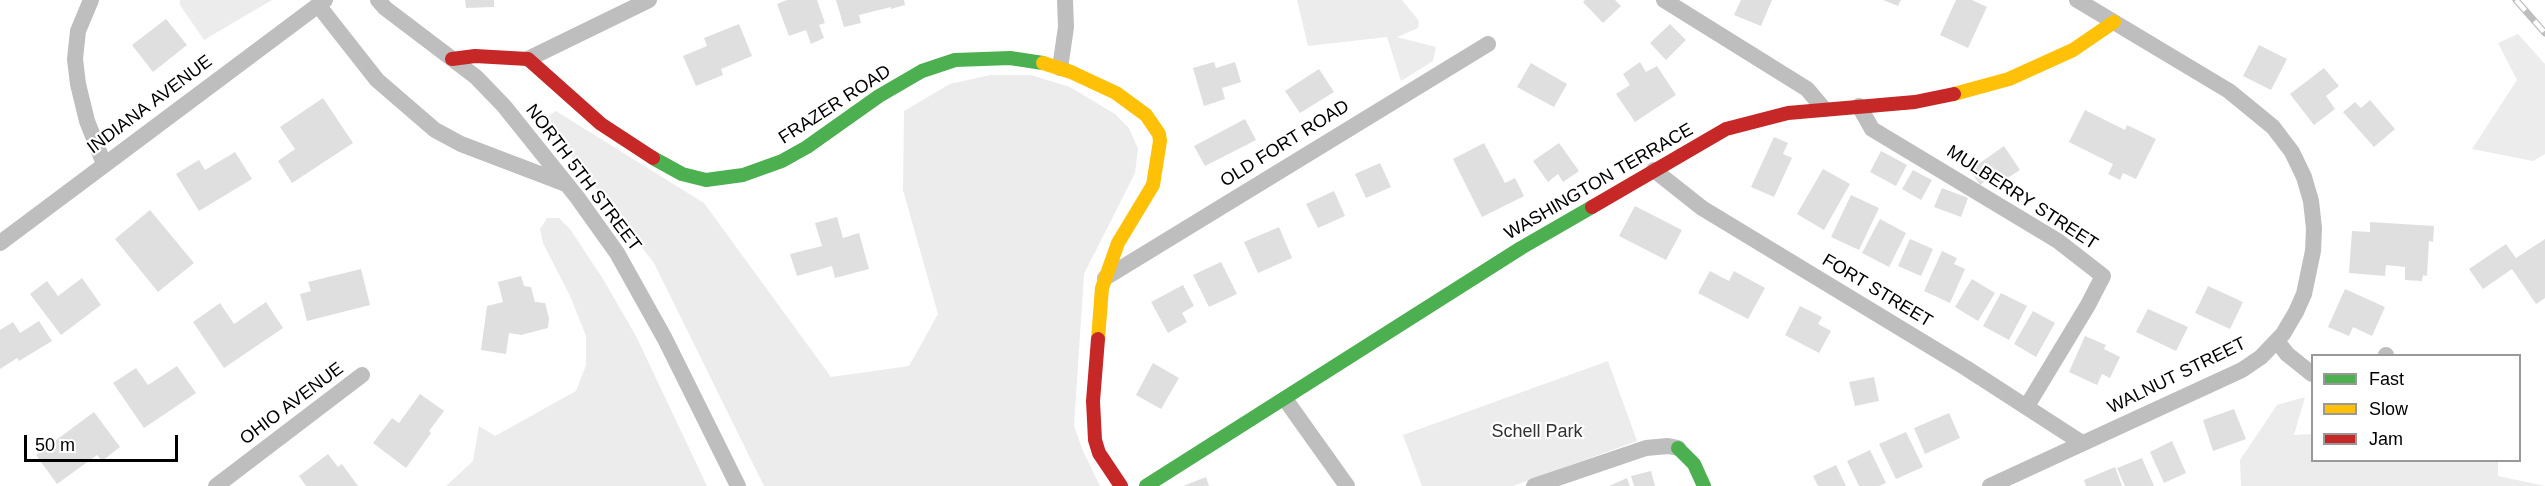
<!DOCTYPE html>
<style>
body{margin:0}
#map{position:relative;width:2545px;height:486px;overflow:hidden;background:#fff;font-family:Helvetica,sans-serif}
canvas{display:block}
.legend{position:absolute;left:2311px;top:354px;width:210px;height:108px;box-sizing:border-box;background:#fff;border:2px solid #999;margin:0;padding:8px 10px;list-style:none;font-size:18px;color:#000}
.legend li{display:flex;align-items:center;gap:12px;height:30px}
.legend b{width:30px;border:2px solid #999}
.scale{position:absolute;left:24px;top:435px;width:154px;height:27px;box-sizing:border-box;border:3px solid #000;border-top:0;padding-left:8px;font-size:18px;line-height:21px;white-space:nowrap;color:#000;-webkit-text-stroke:4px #fff;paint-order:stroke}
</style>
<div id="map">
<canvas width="2545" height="486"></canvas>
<ul class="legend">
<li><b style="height:8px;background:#4caf50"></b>Fast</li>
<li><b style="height:8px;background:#ffc107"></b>Slow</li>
<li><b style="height:8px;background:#c62828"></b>Jam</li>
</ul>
<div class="scale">50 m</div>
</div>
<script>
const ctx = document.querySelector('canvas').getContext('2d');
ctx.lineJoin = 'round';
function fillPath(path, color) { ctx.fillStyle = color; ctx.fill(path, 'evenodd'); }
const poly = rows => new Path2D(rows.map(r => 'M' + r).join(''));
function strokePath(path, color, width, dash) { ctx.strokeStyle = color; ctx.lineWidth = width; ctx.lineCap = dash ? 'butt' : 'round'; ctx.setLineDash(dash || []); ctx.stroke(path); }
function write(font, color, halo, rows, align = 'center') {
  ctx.font = font + ' Helvetica,sans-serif'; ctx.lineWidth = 4.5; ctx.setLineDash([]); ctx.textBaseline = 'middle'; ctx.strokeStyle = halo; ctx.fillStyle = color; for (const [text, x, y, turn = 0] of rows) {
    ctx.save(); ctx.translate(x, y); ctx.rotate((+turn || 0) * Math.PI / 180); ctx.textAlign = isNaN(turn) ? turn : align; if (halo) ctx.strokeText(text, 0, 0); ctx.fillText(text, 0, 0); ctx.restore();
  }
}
fillPath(poly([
 [180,0,272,0,204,40,180,5],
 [1297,0,1402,0,1419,21,1418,28,1397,37,1436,47,1433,61,1401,81,1387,37,1308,46],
 [2518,34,2545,64,2545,154,2533,161,2472,149,2517,80,2498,43],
 [990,75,1031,75,1070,87,1115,114,1129,128,1138,149,1135,173,1084,274,1074,426,1083,451,1100,486,764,486,654,263,543,120,556,111,704,203,831,377,909,366,938,314,903,190,904,111,950,84],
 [547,218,559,218,570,229,603,279,636,336,707,486,446,486,473,461,479,426,495,436,576,391,586,365,586,336,571,298,543,243,540,229],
 [1608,361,1637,441,1513,486,1422,486,1403,435],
 [2305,397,2294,435,2312,434,2312,460,2498,461,2498,476,2545,486,2241,486,2240,460,2277,405]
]), '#ececec');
fillPath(poly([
 [465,0,494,0,494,7,466,8],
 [787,0,817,0,825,23,819,25,824,38,811,44,806,30,789,36,777,4],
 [836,0,904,0,905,5,891,9,891,7,859,15,861,23,844,27],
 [1585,0,1615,0,1621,6,1603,23,1583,2],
 [1741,0,1772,0,1761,26,1734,15],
 [1883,0,1901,0,1898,6],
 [1956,0,1972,0,1987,7,1968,48,1940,35],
 [166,19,187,45,153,72,132,45],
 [739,24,752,56,721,69,723,75,696,86,683,56,707,46,704,38],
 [1670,24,1686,40,1666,60,1650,43],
 [2259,45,2287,59,2271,90,2243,76],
 [1214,62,1216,68,1235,62,1241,82,1222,88,1225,99,1204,106,1193,68],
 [1640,62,1646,72,1657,66,1676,95,1635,122,1616,94,1630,85,1623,74],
 [1531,63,1567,84,1554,107,1517,87],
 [2324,68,2339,86,2326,96,2335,109,2314,125,2290,94],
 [1319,69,1334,92,1300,113,1285,91],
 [323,98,353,143,292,183,278,161,295,149,280,127],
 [2370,100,2395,129,2374,147,2343,112,2355,102,2361,108],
 [2085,110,2125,130,2127,125,2156,139,2136,179,2123,173,2120,180,2108,174,2113,164,2069,142],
 [1245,119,1256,140,1205,166,1194,146],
 [1774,137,1788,143,1783,154,1792,158,1774,197,1751,187],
 [1484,143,1505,183,1515,178,1524,196,1482,217,1453,159],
 [1559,143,1579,171,1563,182,1558,174,1548,182,1533,161],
 [2004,146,2020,170,1995,186,1990,178,1980,185,1970,170],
 [1881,151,1907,165,1896,186,1870,172],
 [235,152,252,179,199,211,176,174,199,160,205,170],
 [1380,163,1391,187,1366,198,1355,174],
 [1823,169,1850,184,1824,230,1797,214],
 [1913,170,1932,180,1921,200,1902,189],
 [1942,188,1968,198,1961,217,1934,207],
 [1334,191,1345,216,1318,228,1306,204],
 [1851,195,1879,208,1859,250,1831,237],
 [1635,206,1682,230,1666,260,1619,236],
 [150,210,194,263,158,292,115,239],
 [837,217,843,238,859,233,869,269,835,278,832,266,797,276,790,254,822,246,815,223],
 [1880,219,1906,233,1889,267,1862,253],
 [2370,222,2434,226,2433,242,2429,241,2427,276,2423,275,2422,281,2405,280,2405,267,2386,265,2385,276,2349,273,2352,231,2370,232],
 [1279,227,1292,258,1258,273,1244,242],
 [1910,239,1933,249,1921,276,1898,266],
 [2545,239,2545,298,2536,304,2512,269,2483,289,2469,269,2506,244,2516,258],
 [1942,251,1957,258,1954,264,1965,269,1950,303,1924,291],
 [1221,262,1237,294,1209,307,1193,275],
 [361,269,370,305,307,321,300,294,311,291,308,282],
 [1710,271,1729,281,1734,271,1765,288,1748,319,1698,293],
 [521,276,524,286,531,287,535,302,545,303,549,318,548,328,521,335,509,333,506,354,481,350,487,306,503,302,498,282],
 [82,278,101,305,61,335,30,294,47,281,58,296],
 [1972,279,1995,293,1978,321,1955,307],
 [1183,285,1194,306,1182,313,1187,322,1168,333,1151,302],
 [2208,286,2243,302,2230,329,2195,313],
 [2345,289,2385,307,2372,336,2353,327,2349,336,2328,327],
 [2001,293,2027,306,2009,340,1983,326],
 [266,302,283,328,224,368,193,322,220,303,234,324],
 [1800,306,1822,317,1818,324,1831,331,1819,353,1785,335],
 [2148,309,2188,327,2176,351,2136,332],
 [2033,311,2055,323,2036,357,2014,344],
 [39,321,52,341,19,361,17,358,0,369,0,330,13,322,20,333],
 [2085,336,2106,345,2104,349,2120,357,2110,378,2102,374,2097,385,2069,372],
 [1153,363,1179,378,1161,409,1136,395],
 [177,366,196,393,144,428,113,383,136,368,148,385],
 [1874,377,1879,401,1855,406,1849,382],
 [420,394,444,411,429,431,431,433,406,468,373,443,392,418,399,423],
 [2234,409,2246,439,2213,451,2203,420],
 [94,412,120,447,102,461,97,455,57,484,36,455],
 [1949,413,1960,438,1925,454,1914,428],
 [1906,432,1923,467,1896,479,1879,444],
 [2172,441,2186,473,2164,483,2150,452],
 [1870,450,1886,483,1879,486,1859,486,1847,461],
 [328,454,338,467,342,464,358,486,306,486,299,476],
 [2142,458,2154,486,2125,486,2117,468],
 [1836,465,1846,486,1818,486,1813,476],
 [2115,467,2122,486,2086,486,2084,480],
 [1651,471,1655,486,1634,486,1631,476],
 [1206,477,1209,486,1183,486],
 [1627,478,1630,486,1609,486]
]), '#dfdfdf');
strokePath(poly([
 [91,0,78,31,75,59,78,84,87,121,104,164],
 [378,0,385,8,476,77,504,106,577,197,617,253,665,339,738,486],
 [1664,0,1807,89,1824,109],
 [318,5,377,80,435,130,461,144,566,184],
 [528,59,649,0],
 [1060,68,1066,27,1065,0],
 [1859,106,1872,129,2058,241,2103,276,2088,305,2027,406],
 [1654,170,1702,208,1966,368,2082,443],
 [0,243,325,0],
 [1105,278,1488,44],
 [2277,341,2287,354,2312,374],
 [2386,356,2386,355],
 [1285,399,1347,486],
 [216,486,362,375],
 [1534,486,1646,448,1668,446,1678,448],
 [1990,486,2242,370,2261,357,2283,334,2296,312,2304,294,2313,251,2314,228,2311,201,2304,177,2292,152,2273,127,2229,91,2077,0]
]), '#bebebe', 16);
strokePath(poly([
 [653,158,682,174,706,180,743,175,782,161,807,147,879,96,922,71,955,60,1010,58,1043,63],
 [1678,448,1694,464,1704,486],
 [1146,486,1521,248,1592,207]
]), '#4caf50', 14);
strokePath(poly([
 [1043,63,1071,72,1116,93,1146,115,1159,134,1160,141,1153,185,1118,243,1102,288,1098,339],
 [1954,94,2009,79,2073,50,2114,22]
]), '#ffc107', 14);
strokePath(poly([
 [452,59,475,56,528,59,601,124,653,158],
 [1592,207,1726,129,1788,113,1915,102,1954,94],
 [1098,339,1093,401,1095,440,1099,453,1121,486]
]), '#c62828', 14);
const rail = poly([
 [2516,0,2545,33]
]);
strokePath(rail, '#bebebe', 7);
strokePath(rail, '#fff', 4.5, [14]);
write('18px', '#000', '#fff', [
 ["INDIANA AVENUE",150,105,-37],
 ["FRAZER ROAD",835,105,-33],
 ["OLD FORT ROAD",1285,144,-32],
 ["NORTH 5TH STREET",583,178,53],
 ["WASHINGTON TERRACE",1599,182,-30],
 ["MULBERRY STREET",2022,198,33],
 ["FORT STREET",1877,291,31],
 ["WALNUT STREET",2177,376,-26],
 ["OHIO AVENUE",292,404,-37]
]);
write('18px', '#333', '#fff', [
 ["Schell Park",1537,432]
]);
</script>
